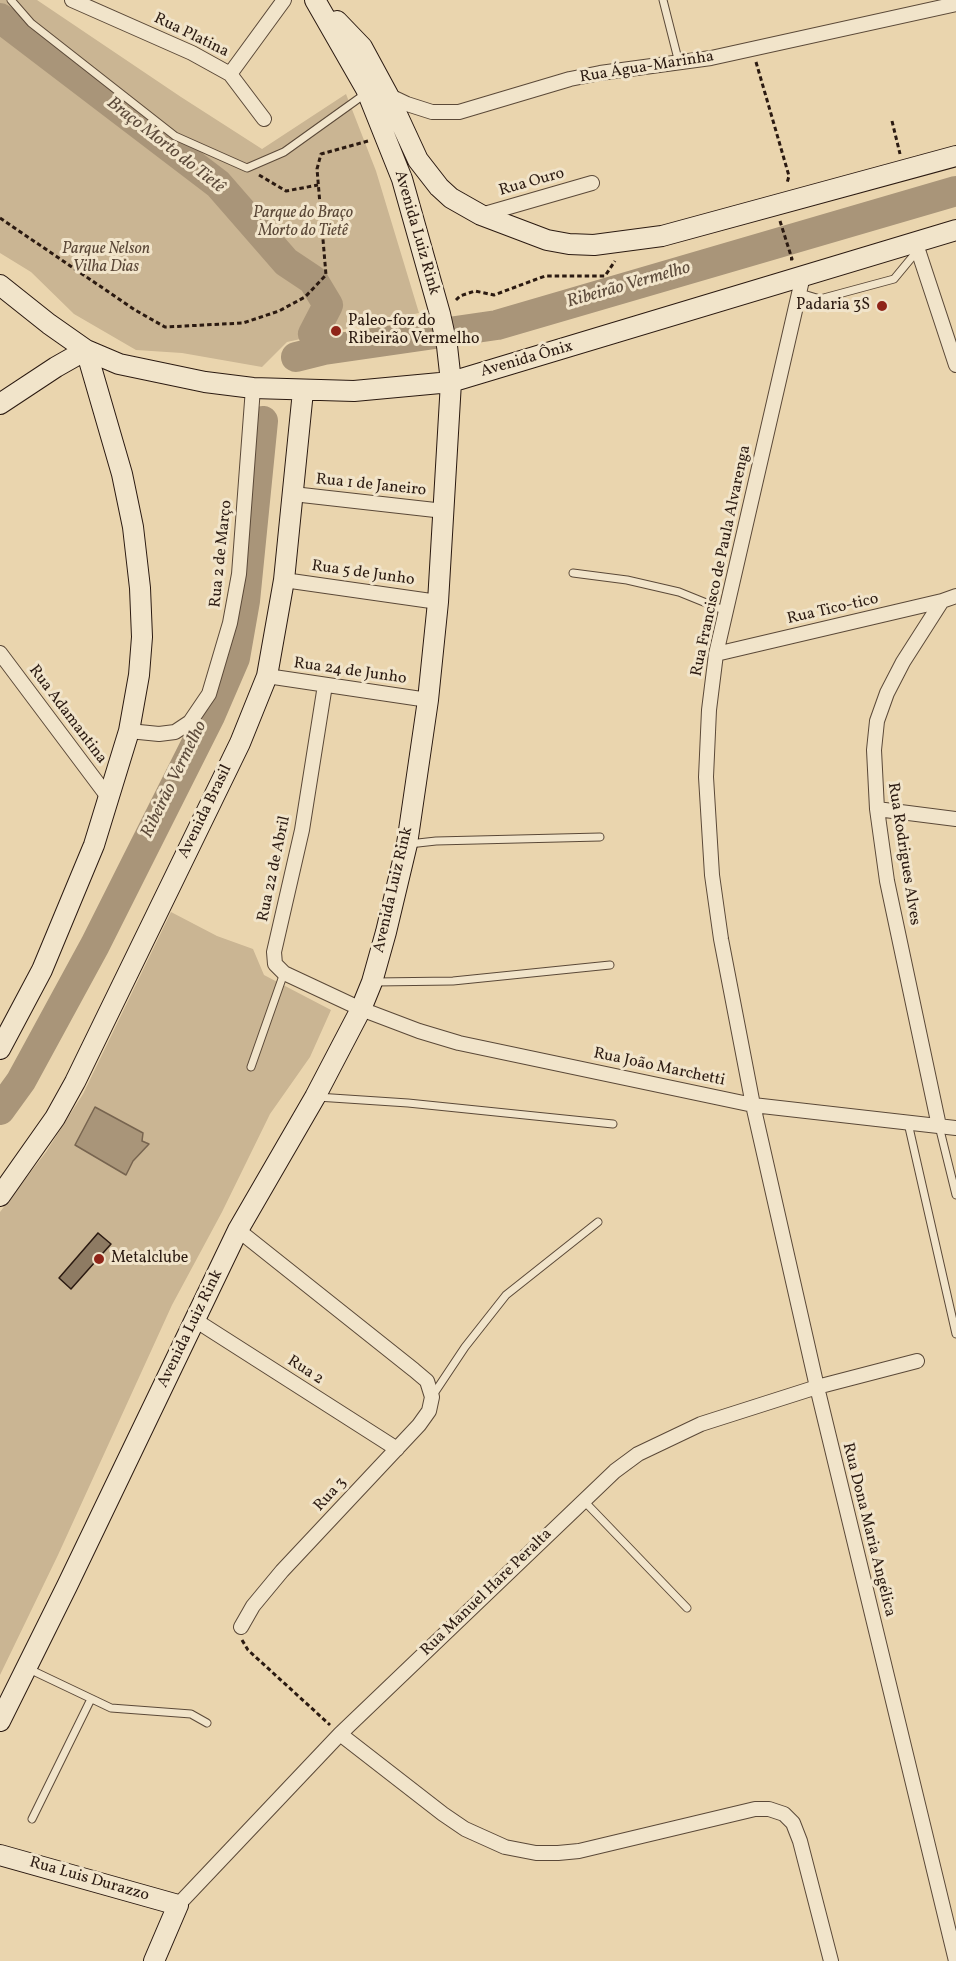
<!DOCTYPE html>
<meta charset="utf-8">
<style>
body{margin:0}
canvas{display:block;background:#ead5ae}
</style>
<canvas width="956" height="1961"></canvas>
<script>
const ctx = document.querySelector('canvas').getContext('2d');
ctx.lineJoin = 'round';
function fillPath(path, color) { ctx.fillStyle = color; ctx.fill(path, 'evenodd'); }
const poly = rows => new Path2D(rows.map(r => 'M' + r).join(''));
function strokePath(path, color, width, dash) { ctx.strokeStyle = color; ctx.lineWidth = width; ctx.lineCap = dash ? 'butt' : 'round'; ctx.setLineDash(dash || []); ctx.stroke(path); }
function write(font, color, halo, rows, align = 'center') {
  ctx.font = font + ' Vollkorn,serif'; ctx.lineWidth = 6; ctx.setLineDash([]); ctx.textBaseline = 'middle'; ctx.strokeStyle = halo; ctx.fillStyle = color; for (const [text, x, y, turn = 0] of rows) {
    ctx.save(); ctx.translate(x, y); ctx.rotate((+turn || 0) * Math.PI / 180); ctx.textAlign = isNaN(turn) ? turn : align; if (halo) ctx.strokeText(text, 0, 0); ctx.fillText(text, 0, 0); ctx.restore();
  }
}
fillPath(poly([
 [0,0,37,0,181,97,262,149,346,94,376,171,419,313,287,342,262,367,182,353,136,350,74,314,31,272,0,253],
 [171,912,217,936,253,949,264,975,331,1010,310,1057,270,1114,222,1212,172,1305,58,1555,0,1675,0,1212,46,1152,83,1094]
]), '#cab593');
const water = poly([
 [95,1107,143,1133,142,1141,149,1144,133,1161,126,1175,75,1145,95,1107]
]);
fillPath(water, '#a99579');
strokePath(water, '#77644f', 1.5);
strokePath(poly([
 [0,18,218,184,286,262,313,280,328,305,313,334,324,350],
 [296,357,324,350,497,325,956,191],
 [0,1110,21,1081,95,945,210,716,235,658,245,601,263,421]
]), '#a99579', 30);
const building = poly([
 [98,1233,111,1244,71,1289,59,1278,98,1233]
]);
fillPath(building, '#8e7b63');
strokePath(building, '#2b1a11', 1.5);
const lane = poly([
 [11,0,31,23,175,136,247,168,284,152,365,94],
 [663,0,679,63],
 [800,293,820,299,894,279,918,250],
 [573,573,627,580,679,592,726,611],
 [409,844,436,841,600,837],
 [375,982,453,981,610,965],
 [251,1067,284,973],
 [317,1097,408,1103,613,1124],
 [908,1123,956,1334],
 [939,1126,956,1195],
 [433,1395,465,1347,506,1295,598,1222],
 [584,1501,687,1608],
 [29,1669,111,1708,191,1714,207,1723],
 [32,1819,91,1699]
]);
const street = poly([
 [72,0,192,53,230,74,264,119],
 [230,74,284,0],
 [388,95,407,104,432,112,459,112,570,79,600,73,711,58,956,4],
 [481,215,592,183],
 [915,241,956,365],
 [803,276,716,654,709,710,706,777,712,875,721,939,753,1105,817,1387,956,1961],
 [293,494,444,511],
 [284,580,438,602],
 [0,653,108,797],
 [716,654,942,601,956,596],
 [267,676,428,700],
 [325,685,302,830,274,952,275,964,284,973,361,1009,419,1031,459,1043,753,1105,956,1128],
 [129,731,159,734,175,732,190,722,209,694,230,623,239,574,253,388],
 [877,809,956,819],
 [939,1126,887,881,877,809,874,750,877,721,887,693,903,662,942,601],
 [238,1230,414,1370,427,1381,432,1397,429,1411,419,1425,282,1571,253,1606,241,1627],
 [195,1320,397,1449],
 [340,1734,443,1814,465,1829,505,1847,536,1853,558,1853,579,1851,755,1809,769,1809,784,1814,793,1823,800,1841,831,1961],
 [178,1905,340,1734,615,1471,638,1454,701,1424,817,1387,917,1361]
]);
const secondary = poly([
 [337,21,362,47,388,95,418,160,439,187,451,198,481,215,547,240,569,244,594,245,662,236,956,156],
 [0,285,49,324,86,350,119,364,205,382,253,388,354,391,451,382,956,230],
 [0,404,56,367,86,350],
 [0,1049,42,970,94,845,129,731,139,675,142,637,140,588,133,527,122,474,86,350],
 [0,1196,55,1118,75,1082,240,743,267,676,284,580,303,391],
 [0,1721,67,1586,238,1230,315,1097,361,1009,372,982,386,932,407,844,428,700,438,602,451,382,447,346,440,314,402,179,366,89,315,0],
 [0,1855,178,1905,154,1961]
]);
strokePath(lane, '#5b4938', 9);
strokePath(street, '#5b4938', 16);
strokePath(secondary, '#2b1a11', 22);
strokePath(poly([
 [756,62,789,176,787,183],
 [892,121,900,154],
 [259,175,286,191,318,185],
 [0,218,135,310,165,327,243,323,279,311,305,297,326,275,317,169,321,154,368,141],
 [780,221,792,259,790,259],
 [456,300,460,296,475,291,494,295,545,276,605,276,615,261],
 [242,1640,248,1650,330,1725]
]), '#2b1a11', 3, [4.5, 3]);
strokePath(lane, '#f1e4ca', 7);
strokePath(street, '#f1e4ca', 14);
strokePath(secondary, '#f1e4ca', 20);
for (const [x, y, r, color] of [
 [882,306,6,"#8f2418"],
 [336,331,6,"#8f2418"],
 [99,1259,6,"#8f2418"]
]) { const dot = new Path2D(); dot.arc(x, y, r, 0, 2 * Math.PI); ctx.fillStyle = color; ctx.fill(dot); strokePath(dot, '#f1e4ca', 2); }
write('16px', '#2b1a11', '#f1e4ca', [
 ["Rua Platina",191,36,26],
 ["Rua Água-Marinha",647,68,-9],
 ["Rua Ouro",532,183,-16],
 ["Avenida Luiz Rink",416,233,74],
 ["Avenida Ônix",527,360,-16],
 ["Rua 1 de Janeiro",371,486,6],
 ["Rua 2 de Março",222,554,-84],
 ["Rua Francisco de Paula Alvarenga",722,561,-78],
 ["Rua 5 de Junho",363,574,8],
 ["Rua Tico-tico",833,610,-13],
 ["Rua 24 de Junho",350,672,8],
 ["Rua Adamantina",67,715,53],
 ["Avenida Brasil",206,812,-64],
 ["Rua Rodrigues Alves",903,854,81],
 ["Rua 22 de Abril",275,869,-78],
 ["Avenida Luiz Rink",394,890,-77],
 ["Rua João Marchetti",659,1068,12],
 ["Avenida Luiz Rink",191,1329,-64],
 ["Rua 2",305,1371,33],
 ["Rua 3",331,1495,-47],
 ["Rua Dona Maria Angélica",868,1530,76],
 ["Rua Manuel Hare Peralta",487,1593,-44],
 ["Rua Luis Durazzo",89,1880,16]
]);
write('italic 16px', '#5b4838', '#f1e4ca', [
 ["Parque do Braço",303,214],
 ["Morto do Tietê",303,232],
 ["Parque Nelson",106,250],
 ["Vilha Dias",106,268]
]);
write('16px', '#2b1a11', '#f1e4ca', [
 ["Padaria 3S",870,306,"right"],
 ["Paleo-foz do",348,322],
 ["Ribeirão Vermelho",348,340],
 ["Metalclube",111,1259]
], 'left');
write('italic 18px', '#5d4b3b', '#f1e4ca', [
 ["Braço Morto do Tietê",165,146,38],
 ["Ribeirão Vermelho",629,286,-16],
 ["Ribeirão Vermelho",175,780,-64]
]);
</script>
